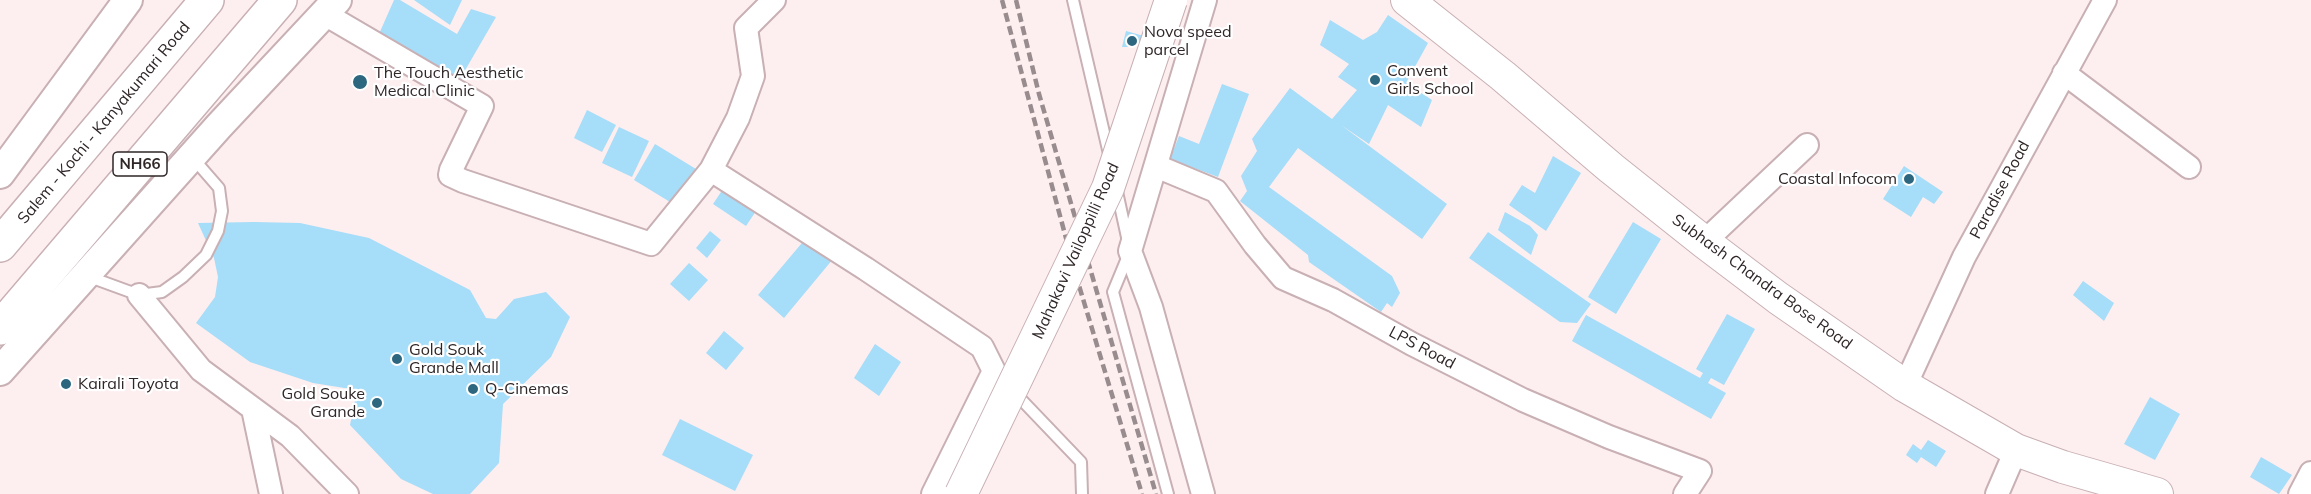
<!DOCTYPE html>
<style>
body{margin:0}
canvas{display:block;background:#fdeef0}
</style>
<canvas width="2311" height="494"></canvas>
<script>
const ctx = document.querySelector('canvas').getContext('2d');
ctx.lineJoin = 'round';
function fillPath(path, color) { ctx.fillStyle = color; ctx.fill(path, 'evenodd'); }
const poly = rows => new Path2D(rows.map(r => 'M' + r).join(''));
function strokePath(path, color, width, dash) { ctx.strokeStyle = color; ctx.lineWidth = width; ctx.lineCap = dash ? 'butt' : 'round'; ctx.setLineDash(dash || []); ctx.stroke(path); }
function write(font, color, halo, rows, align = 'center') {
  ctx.font = font + ' Mulish,sans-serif'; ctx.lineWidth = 4.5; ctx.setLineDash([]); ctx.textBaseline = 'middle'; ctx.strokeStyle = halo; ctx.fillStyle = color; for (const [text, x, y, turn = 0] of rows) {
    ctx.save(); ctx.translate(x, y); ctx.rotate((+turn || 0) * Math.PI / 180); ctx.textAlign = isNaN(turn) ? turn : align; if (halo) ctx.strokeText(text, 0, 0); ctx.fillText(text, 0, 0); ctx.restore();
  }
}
fillPath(poly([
 [394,0,400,0,457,34,471,9,496,17,460,79,379,34],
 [414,0,462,0,450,25],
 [1388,15,1428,43,1406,83,1432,100,1421,127,1388,105,1369,144,1341,125,1447,204,1422,239,1298,148,1269,187,1392,276,1400,293,1392,307,1387,303,1381,312,1309,262,1308,255,1240,201,1247,191,1241,176,1257,151,1252,139,1290,88,1332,119,1357,90,1338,77,1349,64,1320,45,1330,20,1363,40,1377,32],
 [1126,31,1144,36,1135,47,1122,47],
 [1222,84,1249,94,1218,177,1170,159,1179,136,1199,144],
 [587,110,616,125,602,152,574,138],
 [619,127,649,141,632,177,602,163],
 [655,144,696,169,675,205,634,180],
 [1553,156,1581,173,1546,231,1509,205,1522,185,1535,193],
 [1904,166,1943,192,1934,204,1923,197,1911,217,1883,199],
 [723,189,756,211,746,226,713,204],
 [1505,212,1530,226,1538,235,1531,255,1498,230],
 [254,222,300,223,369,238,470,290,486,318,496,319,514,299,546,292,570,317,551,357,503,404,499,463,470,494,433,494,401,479,350,425,357,390,313,383,250,362,196,323,215,297,218,277,214,258,198,223],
 [1633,222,1661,239,1616,314,1588,297],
 [710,231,721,240,707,258,696,248],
 [1488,232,1591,304,1577,323,1560,322,1469,258],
 [807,237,833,259,784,318,758,295],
 [689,263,708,280,689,301,670,284],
 [2083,281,2114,303,2104,321,2073,295],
 [1727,314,1755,329,1724,385,1711,378,1708,383,1726,393,1711,419,1572,341,1586,315,1700,378,1703,373,1696,369],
 [724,331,744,348,726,370,706,353],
 [875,344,901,362,879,396,854,378],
 [2150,397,2180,414,2155,460,2124,444],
 [680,419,753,455,735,491,662,455],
 [1928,440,1946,451,1936,467,1921,457,1917,463,1906,455,1913,444,1921,450],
 [2261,457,2292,475,2279,494,2250,477]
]), '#a6ddf8');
const service = poly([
 [1073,0,1109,154],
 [1116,187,1130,251,1113,292,1168,494],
 [87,276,139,295,162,292,183,277,206,255,218,231,222,211,219,188,192,157],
 [1014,392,1081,462,1082,494]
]);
const minor = poly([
 [774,0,746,28,753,76,738,118,711,170,866,269,982,347,994,371,933,494],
 [323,13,482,106,451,170,450,175,463,181,651,244,711,170],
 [2064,73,2189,167],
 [1156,166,1216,191,1255,245,1283,278,1333,300,1412,344,1523,400,1609,437,1700,471,1685,494],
 [1704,242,1807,145],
 [139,295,201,370,290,436,347,494],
 [1905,386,1964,257,2105,0],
 [253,409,271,494],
 [1203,494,1151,307,1130,251,1205,0],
 [1997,494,2016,450],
 [2300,494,2311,473]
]);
const tertiary = poly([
 [0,174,128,0],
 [0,371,219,126,337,0]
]);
const secondary = poly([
 [1407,0,1503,76,1611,168,1704,242,1778,298,1905,386,2016,450,2063,467,2157,494]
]);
const trunk = poly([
 [0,245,207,0],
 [0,328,280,0]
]);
strokePath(service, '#c8b0b4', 14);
strokePath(minor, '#c8b0b4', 26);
strokePath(tertiary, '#c8b0b4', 32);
strokePath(secondary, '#c8b0b4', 34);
strokePath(trunk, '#c8b0b4', 36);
strokePath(service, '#fff', 10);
strokePath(minor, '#fff', 22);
strokePath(tertiary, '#fff', 28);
strokePath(secondary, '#fff', 32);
strokePath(trunk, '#fff', 33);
strokePath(poly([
 [1002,0,1077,279,1142,494],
 [1016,0,1039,94,1156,494]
]), '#988c8e', 4.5, [9, 4.5]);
const secondaryBridge = poly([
 [961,494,1108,188,1171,0]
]);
strokePath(secondaryBridge, '#c8b0b4', 34, []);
strokePath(secondaryBridge, '#fff', 32);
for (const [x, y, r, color] of [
 [1132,41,6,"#2d667f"],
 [1375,80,6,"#2d667f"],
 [360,82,8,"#2d667f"],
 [1909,179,6,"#2d667f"],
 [397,359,6,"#2d667f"],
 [66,384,6,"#2d667f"],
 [473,389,6,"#2d667f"],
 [377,403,6,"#2d667f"]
]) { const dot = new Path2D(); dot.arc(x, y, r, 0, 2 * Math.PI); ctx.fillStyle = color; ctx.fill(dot); strokePath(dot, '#fff', 2); }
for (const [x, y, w] of [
 [140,164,54]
]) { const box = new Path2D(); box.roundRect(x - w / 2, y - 12, w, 24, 4.5); ctx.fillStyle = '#fff'; ctx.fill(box); strokePath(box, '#2f2627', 1.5); }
write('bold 15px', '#2f2627', null, [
 ["NH66",140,164]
]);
write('16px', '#2f2627', '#fff', [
 ["Nova speed",1144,32],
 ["parcel",1144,50],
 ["Convent",1387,71],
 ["Girls School",1387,89],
 ["The Touch Aesthetic",374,73],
 ["Medical Clinic",374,91],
 ["Coastal Infocom",1897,179,"right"],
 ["Gold Souk",409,350],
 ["Grande Mall",409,368],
 ["Kairali Toyota",78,384],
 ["Q-Cinemas",485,389],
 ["Gold Souke",365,394,"right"],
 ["Grande",365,412,"right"]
], 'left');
write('16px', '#2f2627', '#fff', [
 ["Salem - Kochi - Kanyakumari Road",104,123,-50],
 ["Paradise Road",2000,190,-62],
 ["Mahakavi Vailoppilli Road",1076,251,-66],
 ["Subhash Chandra Bose Road",1762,282,36],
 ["LPS Road",1422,348,28]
]);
</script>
